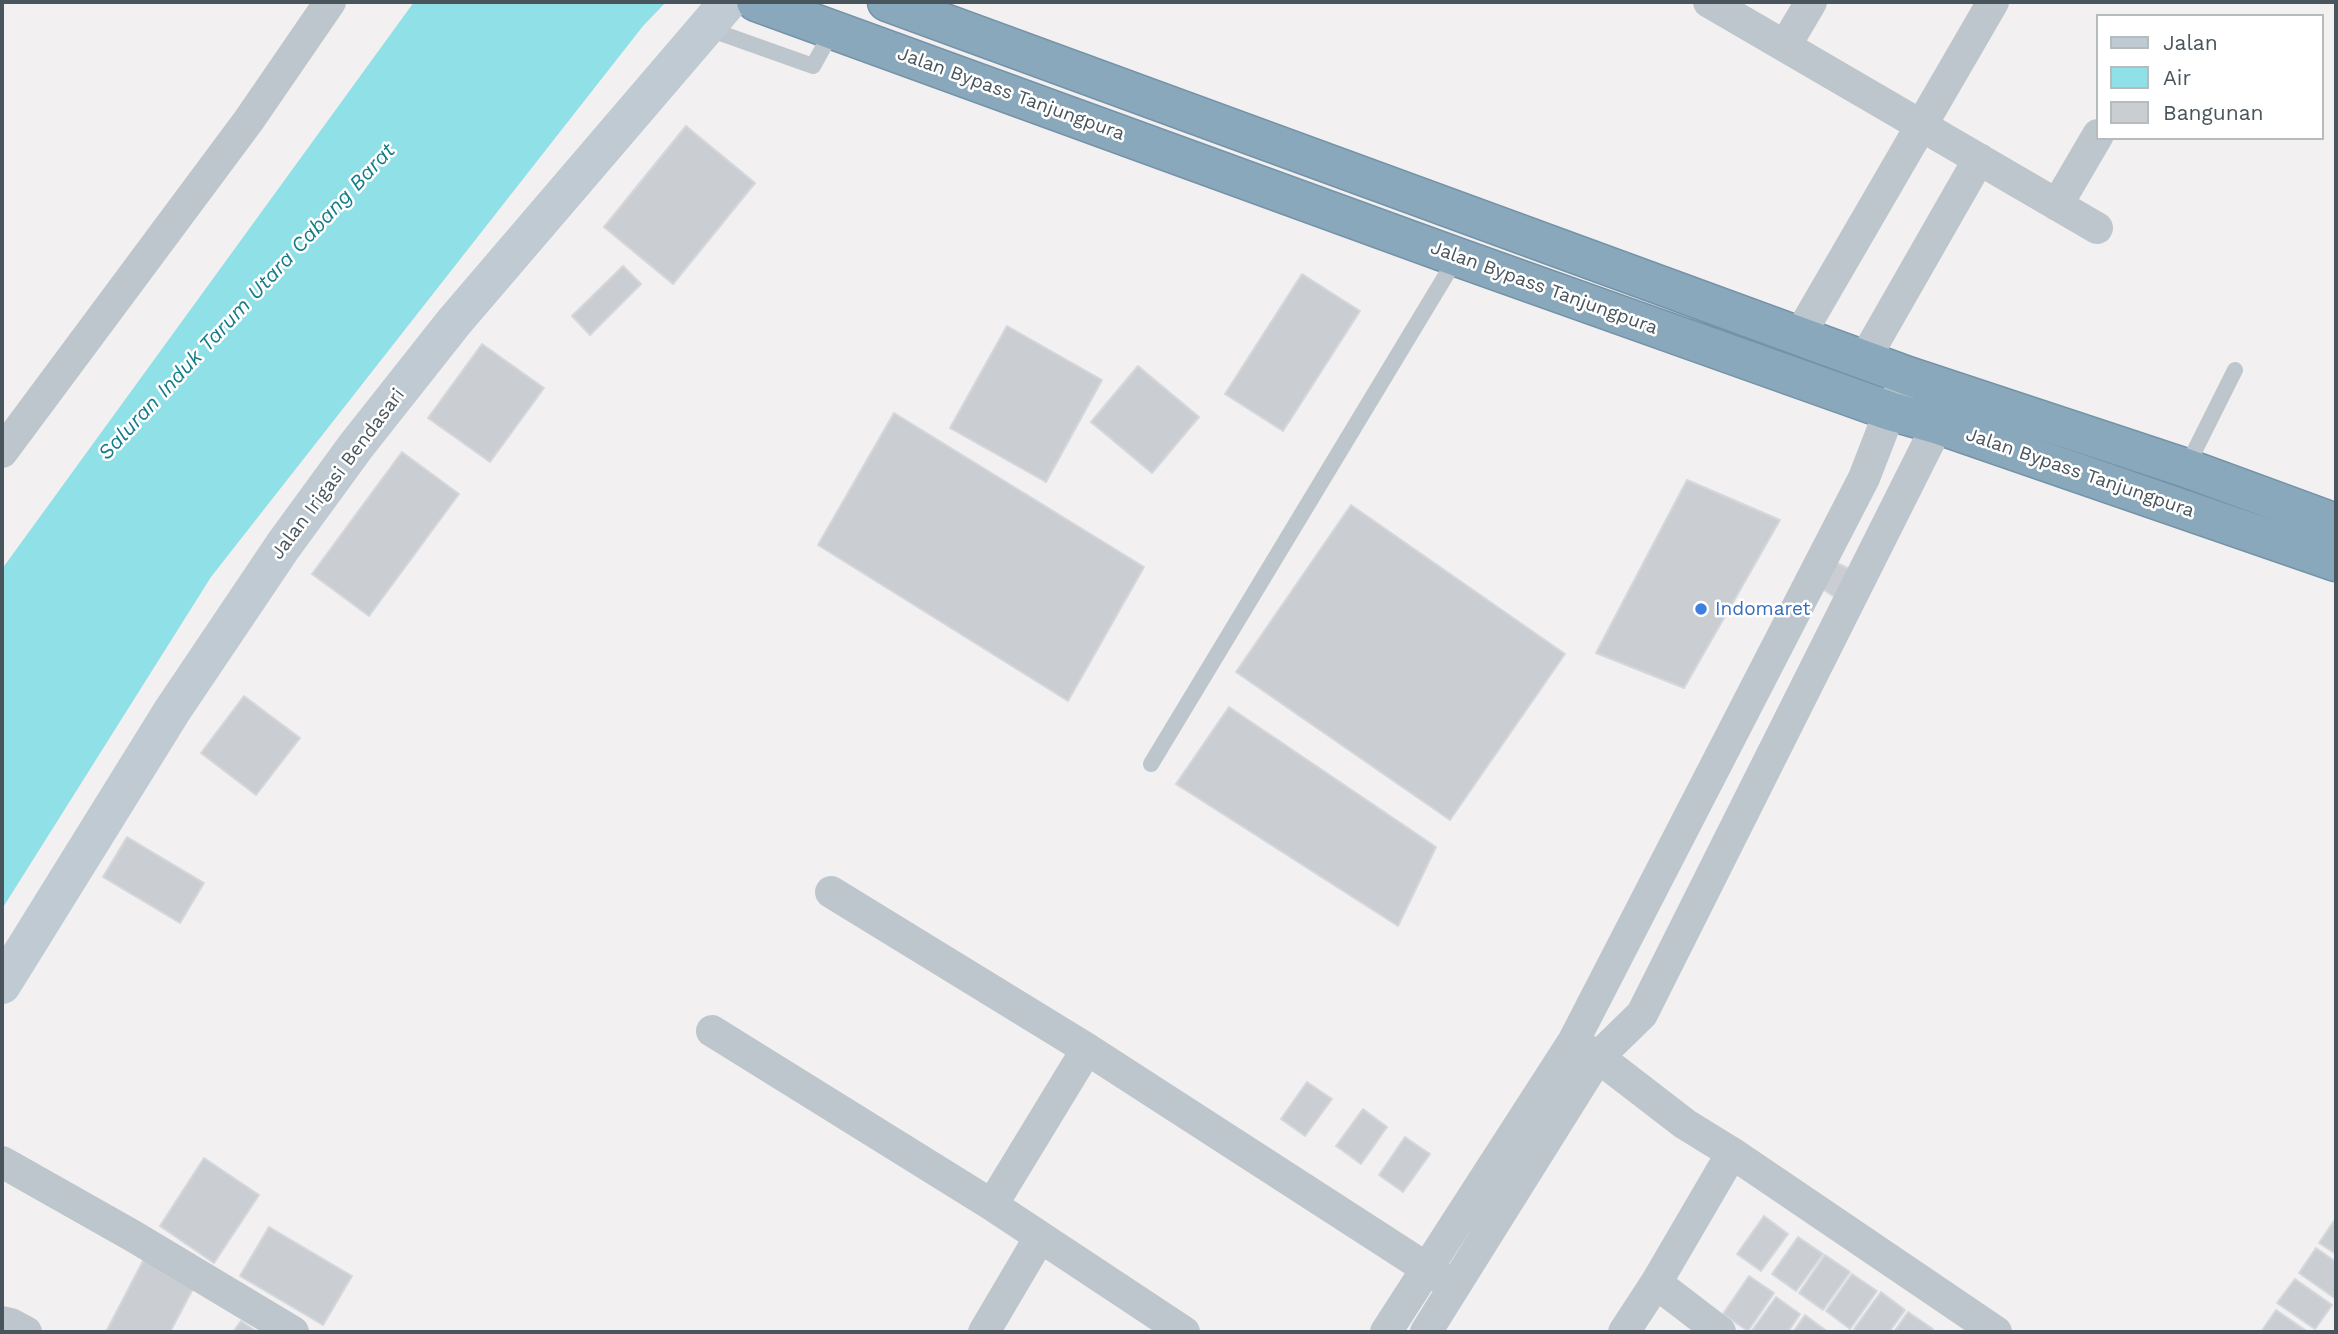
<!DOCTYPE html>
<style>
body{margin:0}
#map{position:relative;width:2338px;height:1334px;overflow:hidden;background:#f2f0f0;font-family:"Work Sans",sans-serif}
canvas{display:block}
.frame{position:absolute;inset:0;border:4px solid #49555c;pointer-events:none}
.legend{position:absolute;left:2096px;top:14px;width:228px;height:126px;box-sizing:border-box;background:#fff;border:2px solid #b6bbbe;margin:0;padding:9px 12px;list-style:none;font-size:21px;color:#49555c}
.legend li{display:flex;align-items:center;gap:14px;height:35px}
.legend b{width:35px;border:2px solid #b6bbbe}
</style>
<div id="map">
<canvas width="2338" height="1334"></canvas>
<div class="frame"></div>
<ul class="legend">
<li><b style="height:9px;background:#bfcad3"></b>Jalan</li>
<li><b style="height:19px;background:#90e0e8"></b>Air</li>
<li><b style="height:19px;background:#caced2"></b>Bangunan</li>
</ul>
</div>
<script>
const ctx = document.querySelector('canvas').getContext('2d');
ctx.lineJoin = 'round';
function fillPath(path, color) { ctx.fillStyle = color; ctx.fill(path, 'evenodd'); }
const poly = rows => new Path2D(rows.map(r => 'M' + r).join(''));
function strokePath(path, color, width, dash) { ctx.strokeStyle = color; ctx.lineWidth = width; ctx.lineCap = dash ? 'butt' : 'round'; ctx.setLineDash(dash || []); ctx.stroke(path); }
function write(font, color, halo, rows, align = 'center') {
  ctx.font = font + ' "Work Sans",sans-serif'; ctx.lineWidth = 5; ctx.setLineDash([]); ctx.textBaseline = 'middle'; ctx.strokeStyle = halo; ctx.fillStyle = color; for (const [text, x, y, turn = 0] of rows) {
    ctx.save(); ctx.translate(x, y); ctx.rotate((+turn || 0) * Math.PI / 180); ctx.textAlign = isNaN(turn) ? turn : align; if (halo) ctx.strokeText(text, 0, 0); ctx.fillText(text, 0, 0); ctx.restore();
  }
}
fillPath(poly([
 [414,2,666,2,643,26,211,577,2,909,2,569]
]), '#90e0e8');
const building = poly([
 [686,126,755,183,673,284,604,227,686,126],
 [623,266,641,284,590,335,572,316,623,266],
 [1302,274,1360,311,1283,431,1225,394,1302,274],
 [1007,326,1102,380,1046,482,950,428,1007,326],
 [482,344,544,388,490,462,428,418,482,344],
 [1138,366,1199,417,1152,473,1091,422,1138,366],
 [894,413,1144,567,1068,701,818,545,894,413],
 [402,452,459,494,369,616,312,574,402,452],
 [1687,480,1780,520,1684,688,1596,653,1687,480],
 [1351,505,1565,654,1450,820,1236,672,1351,505],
 [1833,561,1860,574,1842,602,1821,588,1833,561],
 [244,696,300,738,256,795,201,753,244,696],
 [1229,707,1436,847,1398,926,1176,784,1229,707],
 [127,837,204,883,180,923,103,877,127,837],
 [1307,1082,1332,1099,1305,1136,1281,1119,1307,1082],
 [1363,1109,1387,1127,1361,1164,1336,1146,1363,1109],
 [1405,1137,1430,1154,1403,1192,1379,1175,1405,1137],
 [204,1158,259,1195,214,1263,160,1226,204,1158],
 [1764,1216,1788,1234,1761,1271,1737,1254,1764,1216],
 [2336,1218,2336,1254,2319,1243,2336,1218],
 [269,1227,352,1276,323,1325,240,1276,269,1227],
 [1798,1237,1823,1254,1796,1291,1772,1274,1798,1237],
 [2316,1248,2336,1262,2336,1299,2299,1273,2316,1248],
 [1825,1255,1850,1272,1823,1310,1799,1293,1825,1255],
 [144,1259,195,1285,170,1332,106,1332,144,1259],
 [1852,1274,1877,1291,1850,1329,1826,1311,1852,1274],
 [1749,1276,1774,1293,1748,1331,1723,1314,1749,1276],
 [2295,1279,2332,1305,2315,1329,2277,1303,2295,1279],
 [1881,1292,1905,1310,1889,1332,1858,1332,1854,1329,1881,1292],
 [1776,1297,1800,1314,1788,1332,1751,1332,1776,1297],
 [2276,1310,2308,1332,2261,1332,2276,1310],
 [1908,1312,1933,1329,1930,1332,1894,1332,1908,1312],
 [1805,1315,1828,1332,1793,1332,1805,1315],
 [241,1321,257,1332,233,1332,241,1321]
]);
fillPath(building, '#caced2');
strokePath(building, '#d4d7db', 2);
const highway = poly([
 [756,2,1457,257,1890,411,1939,425,2336,562],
 [887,2,1908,376,2186,468,2336,523]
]);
strokePath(highway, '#7593a8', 41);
strokePath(poly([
 [706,28,813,66,833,30],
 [2186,468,2235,370],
 [1151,764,1457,257]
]), '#bcc6cc', 16);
strokePath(poly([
 [1709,2,2097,228],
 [1785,46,1811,2],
 [2057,205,2098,135],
 [1799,336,1993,2],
 [1864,360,1979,159],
 [2,452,249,120,330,2],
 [831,892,1087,1049,1443,1279],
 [712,1031,992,1205],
 [1573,1042,1864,478,1890,411,1901,390],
 [1087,1049,992,1205,1184,1332],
 [2,1162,133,1236,293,1332],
 [1656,1283,1720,1332],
 [2,1322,11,1324,26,1332],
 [984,1332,1040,1237],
 [1386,1332,1573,1042,1598,1057,1685,1124,1732,1153,1996,1332],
 [1426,1332,1598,1057,1642,1014,1948,404],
 [1624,1332,1656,1283,1732,1153]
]), '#bcc6cc', 32);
strokePath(poly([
 [2,985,172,711,283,546,356,446,454,322,728,2]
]), '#bfcad3', 38);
strokePath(highway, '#8aa8bc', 38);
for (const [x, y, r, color] of [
 [1701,609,7,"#3f7fe0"]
]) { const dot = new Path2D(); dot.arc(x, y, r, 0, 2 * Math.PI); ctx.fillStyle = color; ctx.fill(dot); strokePath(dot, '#fff', 2.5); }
write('19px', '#49555c', '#fff', [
 ["Jalan Bypass Tanjungpura",1011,94,20],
 ["Jalan Bypass Tanjungpura",1544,288,20],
 ["Jalan Bypass Tanjungpura",2080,473,19],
 ["Jalan Irigasi Bendasari",338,474,-53]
]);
write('19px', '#366cbe', '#fff', [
 ["Indomaret",1715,609]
], 'left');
write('italic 21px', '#137c87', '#fff', [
 ["Saluran Induk Tarum Utara Cabang Barat",247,302,-47]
]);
</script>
